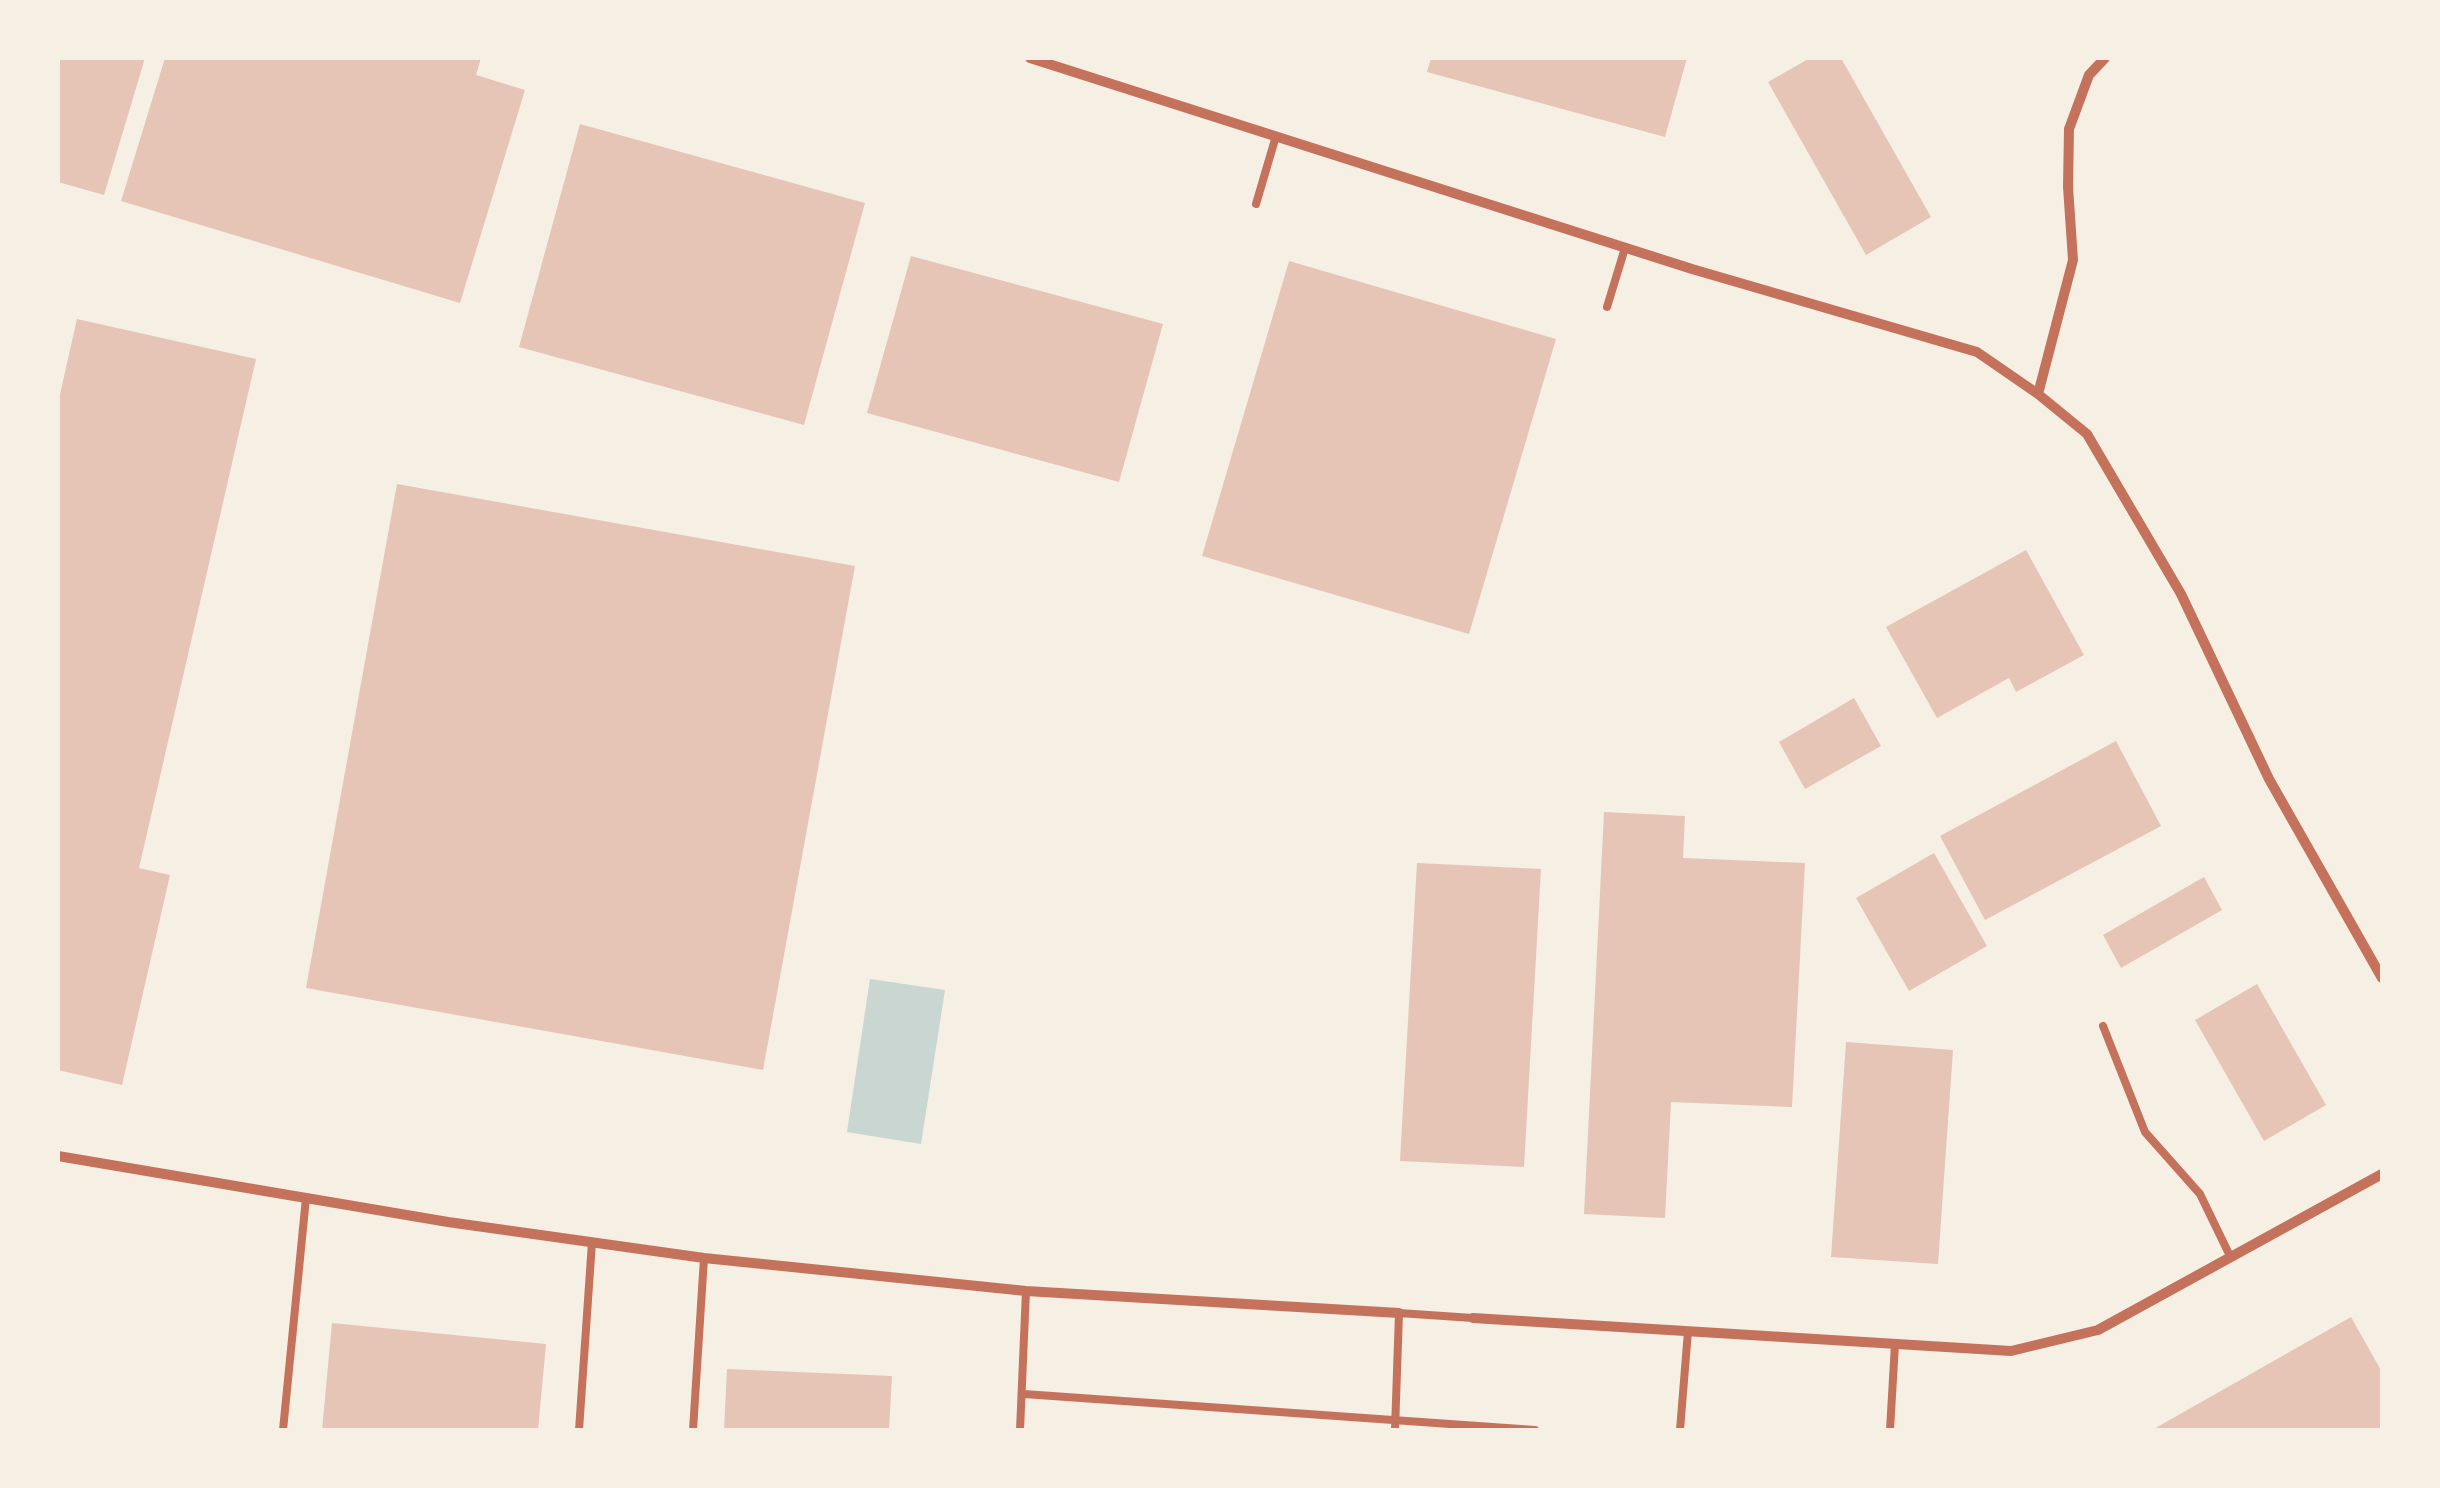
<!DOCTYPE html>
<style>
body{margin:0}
#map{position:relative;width:2440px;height:1488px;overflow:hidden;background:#f6efe4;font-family:"Work Sans",sans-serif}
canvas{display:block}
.frame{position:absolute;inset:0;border:60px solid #f6efe4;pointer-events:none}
</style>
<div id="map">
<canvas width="2440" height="1488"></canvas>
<div class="frame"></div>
</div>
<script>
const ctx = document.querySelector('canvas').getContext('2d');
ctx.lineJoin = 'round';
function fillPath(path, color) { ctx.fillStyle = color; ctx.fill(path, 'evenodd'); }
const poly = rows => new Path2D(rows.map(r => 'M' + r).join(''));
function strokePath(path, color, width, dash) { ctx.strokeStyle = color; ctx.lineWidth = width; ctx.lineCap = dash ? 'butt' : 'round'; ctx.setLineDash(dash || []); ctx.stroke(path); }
fillPath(poly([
 [870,979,945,990,921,1144,847,1132]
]), '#c9d6d2');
fillPath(poly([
 [58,58,145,58,104,195,58,182],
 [165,58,481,58,476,75,525,90,460,303,121,201],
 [1431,58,1687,58,1665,137,1427,72],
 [1810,58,1841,58,1931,217,1866,255,1768,82],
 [580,124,865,203,804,425,519,347],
 [911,256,1163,324,1119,482,867,413],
 [1289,261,1556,339,1469,634,1202,556],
 [77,319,256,359,139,868,170,875,122,1085,58,1070,58,403],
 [397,484,855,566,763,1070,306,988],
 [2026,550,2084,655,2016,692,2009,678,1937,718,1886,627],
 [1854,698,1881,746,1805,789,1779,742],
 [2116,741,2161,826,1985,920,1940,836],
 [1604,812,1685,816,1683,858,1805,863,1792,1107,1671,1102,1665,1218,1584,1214],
 [1934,853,1987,946,1909,991,1856,898],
 [1417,863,1541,869,1524,1167,1400,1161],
 [2204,877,2222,910,2121,968,2103,935],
 [2257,984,2326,1105,2264,1141,2195,1020],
 [1846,1042,1953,1050,1938,1264,1831,1257],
 [2351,1317,2382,1372,2382,1430,2152,1430],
 [332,1323,546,1344,538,1430,322,1430],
 [727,1369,892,1376,889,1430,724,1430]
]), '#e6c5b7');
strokePath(poly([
 [1256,204,1276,136],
 [1607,307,1625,248],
 [2103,1026,2145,1132,2200,1194,2230,1256],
 [1024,1394,1535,1430],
 [283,1430,306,1198],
 [579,1430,592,1242],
 [693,1430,704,1258],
 [1020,1430,1026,1291],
 [1395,1430,1399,1313,1473,1318],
 [1680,1430,1688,1331],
 [1890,1430,1895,1344]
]), '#c5725c', 8);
strokePath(poly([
 [1030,58,1692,269,1977,352,2038,394,2087,434,2181,594,2269,779,2382,978],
 [2038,394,2073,260,2068,187,2069,129,2089,75,2105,58],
 [58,1156,448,1222,704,1258,1026,1291,1399,1313],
 [1473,1318,2011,1351,2098,1330,2382,1174]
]), '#c5725c', 10);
</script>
